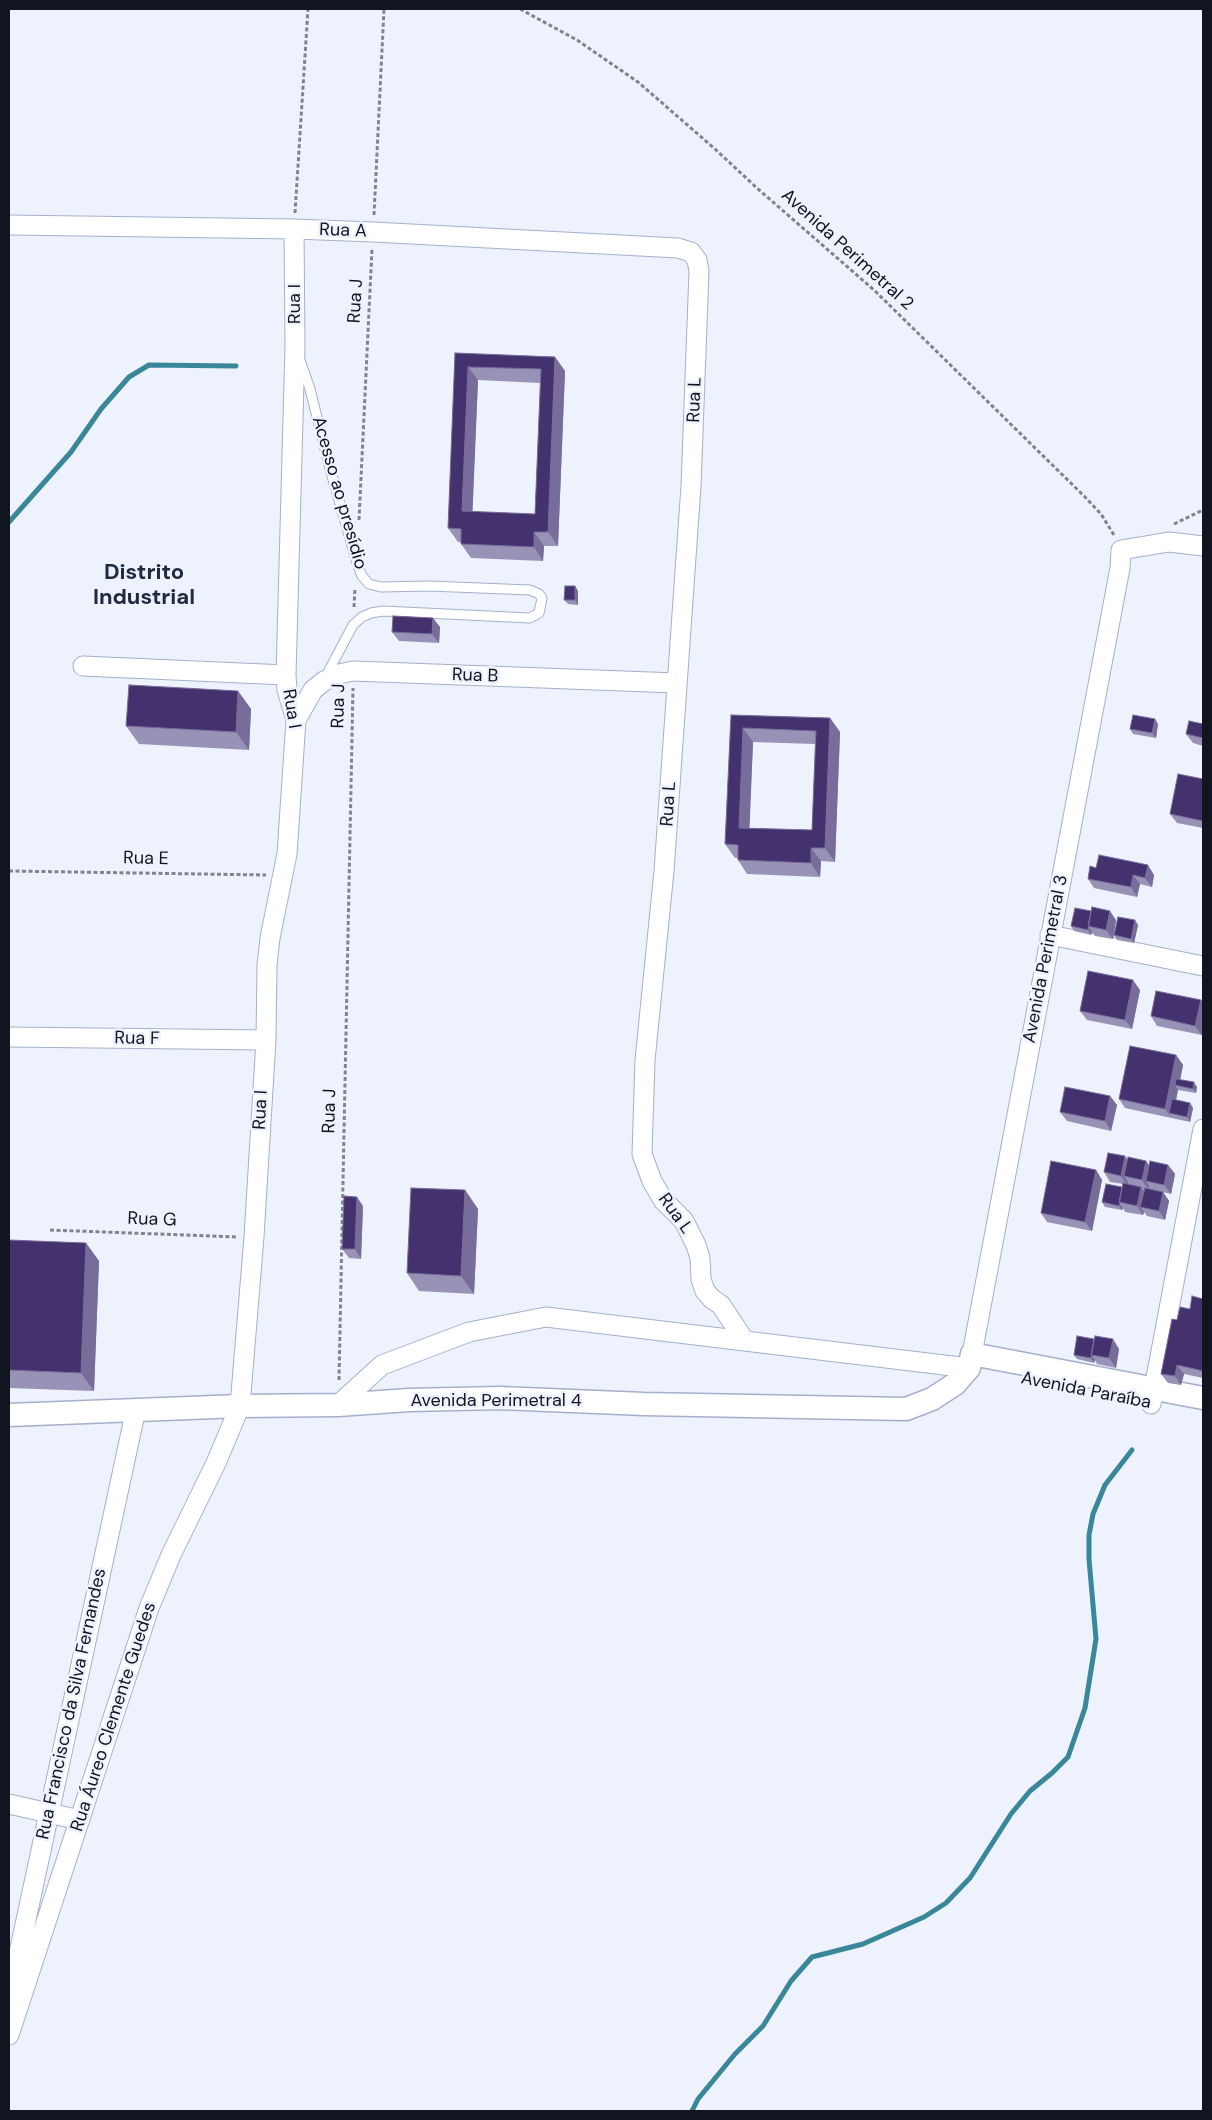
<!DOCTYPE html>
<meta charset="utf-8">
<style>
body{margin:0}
#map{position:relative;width:1212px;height:2120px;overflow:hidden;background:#edf2fd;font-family:"DM Sans",sans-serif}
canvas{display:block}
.frame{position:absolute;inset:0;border:10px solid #11151f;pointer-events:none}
</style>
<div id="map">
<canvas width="1212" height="2120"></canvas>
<div class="frame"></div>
</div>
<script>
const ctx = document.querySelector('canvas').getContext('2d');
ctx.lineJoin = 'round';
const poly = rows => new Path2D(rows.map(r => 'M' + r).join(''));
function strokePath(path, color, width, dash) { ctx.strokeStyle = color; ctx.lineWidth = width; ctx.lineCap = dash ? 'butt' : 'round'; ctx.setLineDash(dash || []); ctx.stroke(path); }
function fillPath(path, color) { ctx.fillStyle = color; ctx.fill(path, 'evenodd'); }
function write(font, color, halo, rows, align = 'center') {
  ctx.font = font + ' "DM Sans",sans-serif'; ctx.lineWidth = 5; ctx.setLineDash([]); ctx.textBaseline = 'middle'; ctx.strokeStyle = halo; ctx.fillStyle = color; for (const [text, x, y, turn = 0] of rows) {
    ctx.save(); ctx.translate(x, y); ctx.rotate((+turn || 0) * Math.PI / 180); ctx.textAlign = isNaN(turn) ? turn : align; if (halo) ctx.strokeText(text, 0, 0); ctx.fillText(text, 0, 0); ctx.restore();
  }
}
strokePath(poly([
 [9,522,71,452,101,409,129,377,149,365,236,366],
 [692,2111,698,2099,735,2054,763,2026,791,1981,812,1957,863,1944,924,1917,946,1903,970,1878,1011,1814,1030,1791,1052,1773,1068,1757,1085,1708,1096,1639,1089,1559,1089,1535,1093,1514,1105,1485,1132,1450]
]), '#398799', 5);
const service = poly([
 [300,360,310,389,330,469,357,563,362,576,369,584,381,587,429,586,530,590,539,594,542,598,539,613,530,618,383,611,371,613,362,617,353,625,326,676]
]);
const minor = poly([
 [9,225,294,229,373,232,678,248,691,252,697,260,699,271,691,486,664,871,645,1060,642,1154,652,1181,663,1200,684,1221,696,1245,700,1258,701,1279,705,1291,712,1299,721,1305,744,1340],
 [83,666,286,675],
 [296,720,313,690,324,681,339,674,353,671,677,683],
 [1050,935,1203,966],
 [9,1037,266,1040],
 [972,1354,1120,568,1121,550,1169,542,1203,546],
 [1151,1404,1203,1129],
 [338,1405,382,1365,469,1332,546,1317,969,1368],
 [9,1804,80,1820],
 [9,1999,136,1409],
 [9,2035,149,1608,171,1555,216,1463,240,1406,254,1237,266,1040,267,965,270,938,287,854,296,720,287,690,286,675,295,346,294,229]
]);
const tertiary = poly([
 [9,1415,240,1406,338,1405,409,1400,500,1398,644,1404,906,1409,932,1399,955,1384,969,1368,972,1354,1203,1398]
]);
strokePath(service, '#a4b0cb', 11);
strokePath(minor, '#a4b0cb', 21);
strokePath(tertiary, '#a4b0cb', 25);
strokePath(poly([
 [520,9,577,40,638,82,715,149,758,189,874,290,1084,496,1101,514,1114,535],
 [295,213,308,9],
 [374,215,384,9],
 [359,520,372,249],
 [1174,524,1203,510],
 [354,607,355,588],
 [9,871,266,875],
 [50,1230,238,1237],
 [339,1380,353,688]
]), '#80848f', 3, [4, 2.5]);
strokePath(service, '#fff', 9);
strokePath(minor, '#fff', 19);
strokePath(tertiary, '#fff', 22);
fillPath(poly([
 [455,353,555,357,565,371,558,546,544,546,543,561,471,558,461,544,461,542,458,542,448,528],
 [478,380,540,383,535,514,472,512],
 [575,586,578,591,578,605,568,604,564,600],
 [440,627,439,643,399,641,392,632],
 [238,691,251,709,249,750,139,744,126,726],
 [731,715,830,718,840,732,835,862,821,861,820,877,747,874,738,860,738,858,735,858,725,844],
 [753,742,815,744,812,830,749,828],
 [1158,724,1156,738,1133,734,1130,729],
 [1203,724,1203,746,1193,743,1186,734],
 [1203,779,1203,828,1177,823,1170,814],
 [1096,868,1154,875,1152,887,1140,884,1137,897,1094,888,1088,879],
 [1116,920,1113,939,1095,936,1092,932,1091,935,1074,931,1071,926],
 [1138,925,1134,943,1117,940,1114,935],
 [1140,990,1132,1029,1087,1020,1080,1011],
 [1201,1000,1203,1004,1203,1028,1202,1035,1157,1026,1151,1016],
 [1176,1055,1183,1065,1180,1079,1197,1087,1196,1093,1178,1090,1176,1100,1190,1103,1193,1108,1190,1122,1125,1108,1119,1099],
 [1110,1096,1117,1105,1111,1131,1067,1121,1060,1112],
 [1127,1160,1146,1161,1149,1165,1168,1165,1175,1174,1171,1194,1163,1192,1169,1201,1165,1220,1147,1216,1144,1212,1143,1215,1125,1212,1123,1208,1122,1210,1105,1207,1102,1202,1122,1187,1123,1184,1110,1182,1104,1172],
 [1096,1170,1102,1180,1092,1231,1047,1222,1041,1213],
 [465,1190,478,1209,474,1294,419,1291,407,1273],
 [363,1206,361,1259,349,1258,342,1249],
 [9,1240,86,1243,99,1261,94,1391,9,1388],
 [1203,1299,1203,1378,1184,1374,1181,1385,1168,1383,1161,1374,1190,1309],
 [1119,1349,1116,1368,1097,1364,1095,1360,1094,1363,1077,1359,1074,1355]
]), '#9892b6');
fillPath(poly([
 [555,357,565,371,558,546,548,532],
 [468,367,478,380,472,525,462,511],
 [534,532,544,546,543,561,534,547],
 [575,586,578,591,578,605,575,600],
 [433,618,440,627,439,643,432,634],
 [238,691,251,709,249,750,236,732],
 [830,718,840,732,835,862,825,848],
 [1155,719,1158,724,1156,738,1152,733],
 [743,728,753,742,749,841,739,828],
 [811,848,821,861,820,877,811,863],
 [1148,865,1154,875,1152,887,1145,878],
 [1133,875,1140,884,1137,897,1131,887],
 [1110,911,1116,920,1113,939,1106,930],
 [1135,920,1138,925,1134,943,1131,939],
 [1089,927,1092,932,1091,935,1088,930],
 [1133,980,1140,990,1132,1029,1125,1020],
 [1201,1000,1203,1004,1203,1028,1202,1035,1195,1026],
 [1176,1055,1183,1065,1179,1086,1175,1085,1178,1090,1173,1114,1169,1113,1172,1118,1165,1109],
 [1194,1082,1197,1087,1196,1093,1193,1089],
 [1110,1096,1117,1105,1111,1131,1105,1121],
 [1190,1103,1193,1108,1190,1122,1187,1117],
 [1125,1156,1131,1166,1124,1176,1128,1182,1127,1185,1121,1176],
 [1146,1161,1152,1170,1146,1181,1149,1186,1148,1189,1142,1180],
 [1168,1165,1175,1174,1171,1194,1164,1185],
 [1096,1170,1102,1180,1092,1231,1085,1222],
 [1141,1187,1147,1196,1140,1207,1144,1212,1143,1215,1137,1206],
 [465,1190,478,1209,474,1294,461,1276],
 [1163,1192,1169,1201,1165,1220,1159,1211],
 [357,1197,363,1206,361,1259,355,1249],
 [1119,1203,1123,1208,1122,1210,1119,1206],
 [86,1243,99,1261,94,1391,81,1373],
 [1113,1339,1119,1349,1116,1368,1109,1358],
 [1091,1355,1095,1360,1094,1363,1091,1358],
 [1177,1365,1184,1374,1181,1385,1175,1376]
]), '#776c9a');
const building = poly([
 [455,353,555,357,548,532,534,532,534,547,461,544,461,529,448,528,455,353],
 [468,367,541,369,535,514,462,511,468,367],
 [565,586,575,586,575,600,564,600,565,586],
 [393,616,433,618,432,634,392,632,393,616],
 [129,685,238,691,236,732,126,726,129,685],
 [731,715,830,718,825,848,811,848,811,863,738,860,738,845,725,844,731,715],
 [743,728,816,731,812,830,739,828,743,728],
 [1133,715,1155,719,1152,733,1130,729,1133,715],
 [1189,721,1203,724,1203,738,1186,734,1189,721],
 [1178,774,1203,779,1203,821,1170,814,1178,774],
 [1099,855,1148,865,1145,878,1133,875,1131,887,1088,879,1090,866,1096,868,1099,855],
 [1092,907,1110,911,1106,930,1088,926,1092,907],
 [1075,908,1091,911,1088,930,1071,926,1075,908],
 [1118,917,1135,920,1131,939,1114,935,1118,917],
 [1088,971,1133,980,1125,1020,1080,1011,1088,971],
 [1156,991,1201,1000,1195,1026,1151,1016,1156,991],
 [1130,1046,1176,1055,1165,1109,1119,1099,1130,1046],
 [1176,1079,1194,1082,1193,1089,1175,1085,1176,1079],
 [1065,1087,1110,1096,1105,1121,1060,1112,1065,1087],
 [1172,1099,1190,1103,1187,1117,1169,1113,1172,1099],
 [1108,1153,1125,1156,1121,1176,1104,1172,1108,1153],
 [1128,1157,1146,1161,1142,1180,1124,1176,1128,1157],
 [1051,1161,1096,1170,1085,1222,1041,1213,1051,1161],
 [1150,1161,1168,1165,1164,1185,1146,1181,1150,1161],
 [1123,1183,1141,1187,1137,1206,1119,1202,1123,1183],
 [1106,1184,1122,1187,1119,1206,1102,1202,1106,1184],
 [411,1188,465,1190,461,1276,407,1273,411,1188],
 [1145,1188,1163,1192,1159,1211,1140,1207,1145,1188],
 [344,1196,357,1197,355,1249,342,1249,344,1196],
 [9,1240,86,1243,81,1373,9,1370,9,1240],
 [1192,1296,1203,1299,1203,1371,1177,1365,1175,1376,1161,1374,1172,1319,1177,1320,1180,1307,1190,1309,1192,1296],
 [1077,1336,1094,1339,1091,1358,1074,1355,1077,1336],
 [1095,1336,1113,1339,1109,1358,1091,1355,1095,1336]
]);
fillPath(building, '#44326f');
strokePath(building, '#776c9a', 1);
write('18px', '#11151f', '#edf2fd', [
 ["Rua A",343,231,2],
 ["Avenida Perimetral 2",847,250,42],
 ["Rua J",356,301,-87],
 ["Rua I",295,304,-90],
 ["Rua L",695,400,-88],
 ["Acesso ao presídio",339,493,74],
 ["Rua B",475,676,2],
 ["Rua J",339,706,-89],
 ["Rua I",291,709,81],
 ["Rua L",669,804,-86],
 ["Rua E",146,859,1],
 ["Avenida Perimetral 3",1046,959,-79],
 ["Rua F",137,1039,1],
 ["Rua I",261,1110,-87],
 ["Rua J",330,1111,-89],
 ["Rua L",675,1214,54],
 ["Rua G",152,1220,2],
 ["Avenida Paraíba",1086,1391,11],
 ["Avenida Perimetral 4",496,1401],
 ["Rua Francisco da Silva Fernandes",72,1704,-78],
 ["Rua Áureo Clemente Guedes",114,1717,-72]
]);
write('bold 22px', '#222a40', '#edf2fd', [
 ["Distrito",144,573],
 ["Industrial",144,598]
]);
</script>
